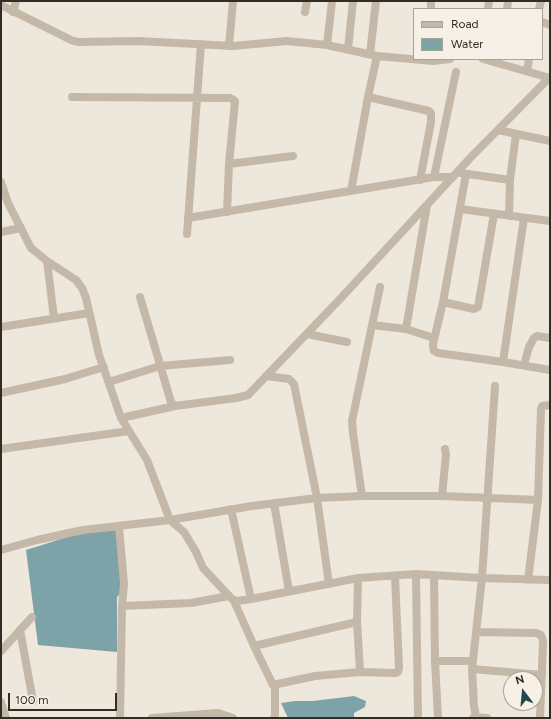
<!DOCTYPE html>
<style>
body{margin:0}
#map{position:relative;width:551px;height:719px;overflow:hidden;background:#eee7db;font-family:Figtree,sans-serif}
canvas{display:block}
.frame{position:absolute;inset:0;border:2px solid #322c27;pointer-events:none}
.legend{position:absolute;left:413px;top:8px;width:130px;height:52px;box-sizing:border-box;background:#f6f0e6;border:1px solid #a8a29a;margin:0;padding:5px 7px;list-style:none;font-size:12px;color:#322c27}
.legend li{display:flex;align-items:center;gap:8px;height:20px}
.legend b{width:20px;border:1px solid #a8a29a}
.north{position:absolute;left:503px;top:671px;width:40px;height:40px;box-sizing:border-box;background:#f6f0e6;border:1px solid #a8a29a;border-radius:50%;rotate:344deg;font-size:11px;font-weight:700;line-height:16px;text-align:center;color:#322c27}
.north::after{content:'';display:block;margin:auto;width:14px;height:18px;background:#22474e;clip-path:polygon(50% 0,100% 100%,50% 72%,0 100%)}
.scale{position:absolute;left:8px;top:693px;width:109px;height:18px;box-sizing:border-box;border:2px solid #322c27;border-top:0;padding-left:5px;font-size:12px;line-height:14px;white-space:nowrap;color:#322c27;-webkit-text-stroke:3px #f6f0e6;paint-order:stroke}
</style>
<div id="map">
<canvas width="551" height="719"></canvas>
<div class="frame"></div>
<ul class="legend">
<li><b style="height:5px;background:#c4b8a8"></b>Road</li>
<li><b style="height:11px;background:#7da2a7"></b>Water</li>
</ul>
<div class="north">N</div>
<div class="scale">100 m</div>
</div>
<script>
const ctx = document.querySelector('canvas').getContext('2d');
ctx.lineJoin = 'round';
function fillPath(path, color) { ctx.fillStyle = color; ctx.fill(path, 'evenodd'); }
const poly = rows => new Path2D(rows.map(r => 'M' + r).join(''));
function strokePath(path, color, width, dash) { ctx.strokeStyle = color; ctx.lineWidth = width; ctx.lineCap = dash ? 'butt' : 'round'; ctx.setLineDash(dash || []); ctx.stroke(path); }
fillPath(poly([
 [118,530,123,591,117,597,117,652,38,645,26,550,77,534],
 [354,696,366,701,365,707,354,713,354,718,288,718,281,703,295,701,313,701]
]), '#7da2a7');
strokePath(poly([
 [1,5,71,40,78,42,139,41,233,46,287,41,327,45,377,56,433,61,450,59],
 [431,9,431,2],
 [488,9,489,1],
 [507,9,508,1],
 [539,9,541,1],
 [13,12,16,1],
 [305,12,307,1],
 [542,22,550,25],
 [327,45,332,1],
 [229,46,233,1],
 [348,49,353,1],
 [370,54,376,1],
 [483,59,550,78],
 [527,71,529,59],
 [72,97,230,98,235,101,229,164,227,212],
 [368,97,429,111,431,113,431,122,420,180],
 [498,130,550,141],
 [229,164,293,156],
 [461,173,510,180,516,134],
 [466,174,443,302,433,344,433,347,434,351,438,353,503,362,550,370],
 [434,177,456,72],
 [1,182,8,203,31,248,47,261,76,280,82,288,86,298,99,355,121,418,147,460,170,520,184,532,196,552,203,568,232,599,237,601,251,599,358,578,416,574,482,578,550,580],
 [351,191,368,97,377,56],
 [460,209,550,221],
 [509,216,510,180],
 [188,218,434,177,453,177],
 [1,232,21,228],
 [187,234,201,44],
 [47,261,54,318],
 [140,297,171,402,175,406],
 [443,302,474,309,478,307,494,214],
 [372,325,406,329,434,338],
 [1,327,89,313],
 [406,329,427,205],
 [307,334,347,342],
 [503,362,524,218],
 [524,365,529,347,534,338,537,336,550,338],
 [266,376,289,379,294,384,317,498,329,584],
 [109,382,160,366,230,360],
 [1,393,65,379,104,367],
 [121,418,175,406,236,398,248,395,341,298,472,156,550,77],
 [1,449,129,431],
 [362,496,353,433,352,421,380,287],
 [442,496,446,454,445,449],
 [274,503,289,591],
 [231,509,251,599],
 [119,526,124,584,122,606,120,718],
 [1,550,37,540,83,530,170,520,252,506,317,498,362,496,442,496,538,500],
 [416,574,418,718],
 [434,575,435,661,438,718],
 [358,578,357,622,360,672],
 [528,580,538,500,541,409,542,406,550,405],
 [234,601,254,646,273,685,315,676,360,672,396,673,398,672,399,668,395,576],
 [122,606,191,603,229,596],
 [20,630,33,701],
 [476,632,536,633,541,635,543,641,540,718],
 [254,646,357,622],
 [1,651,32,617],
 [435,661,473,661],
 [472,669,542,675],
 [1,702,6,718],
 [476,717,474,706,472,669,482,578,495,386],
 [152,718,218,713,233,718],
 [274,718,275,715,275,686],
 [473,718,474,717,487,718]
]), '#c4b8a8', 8);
</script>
